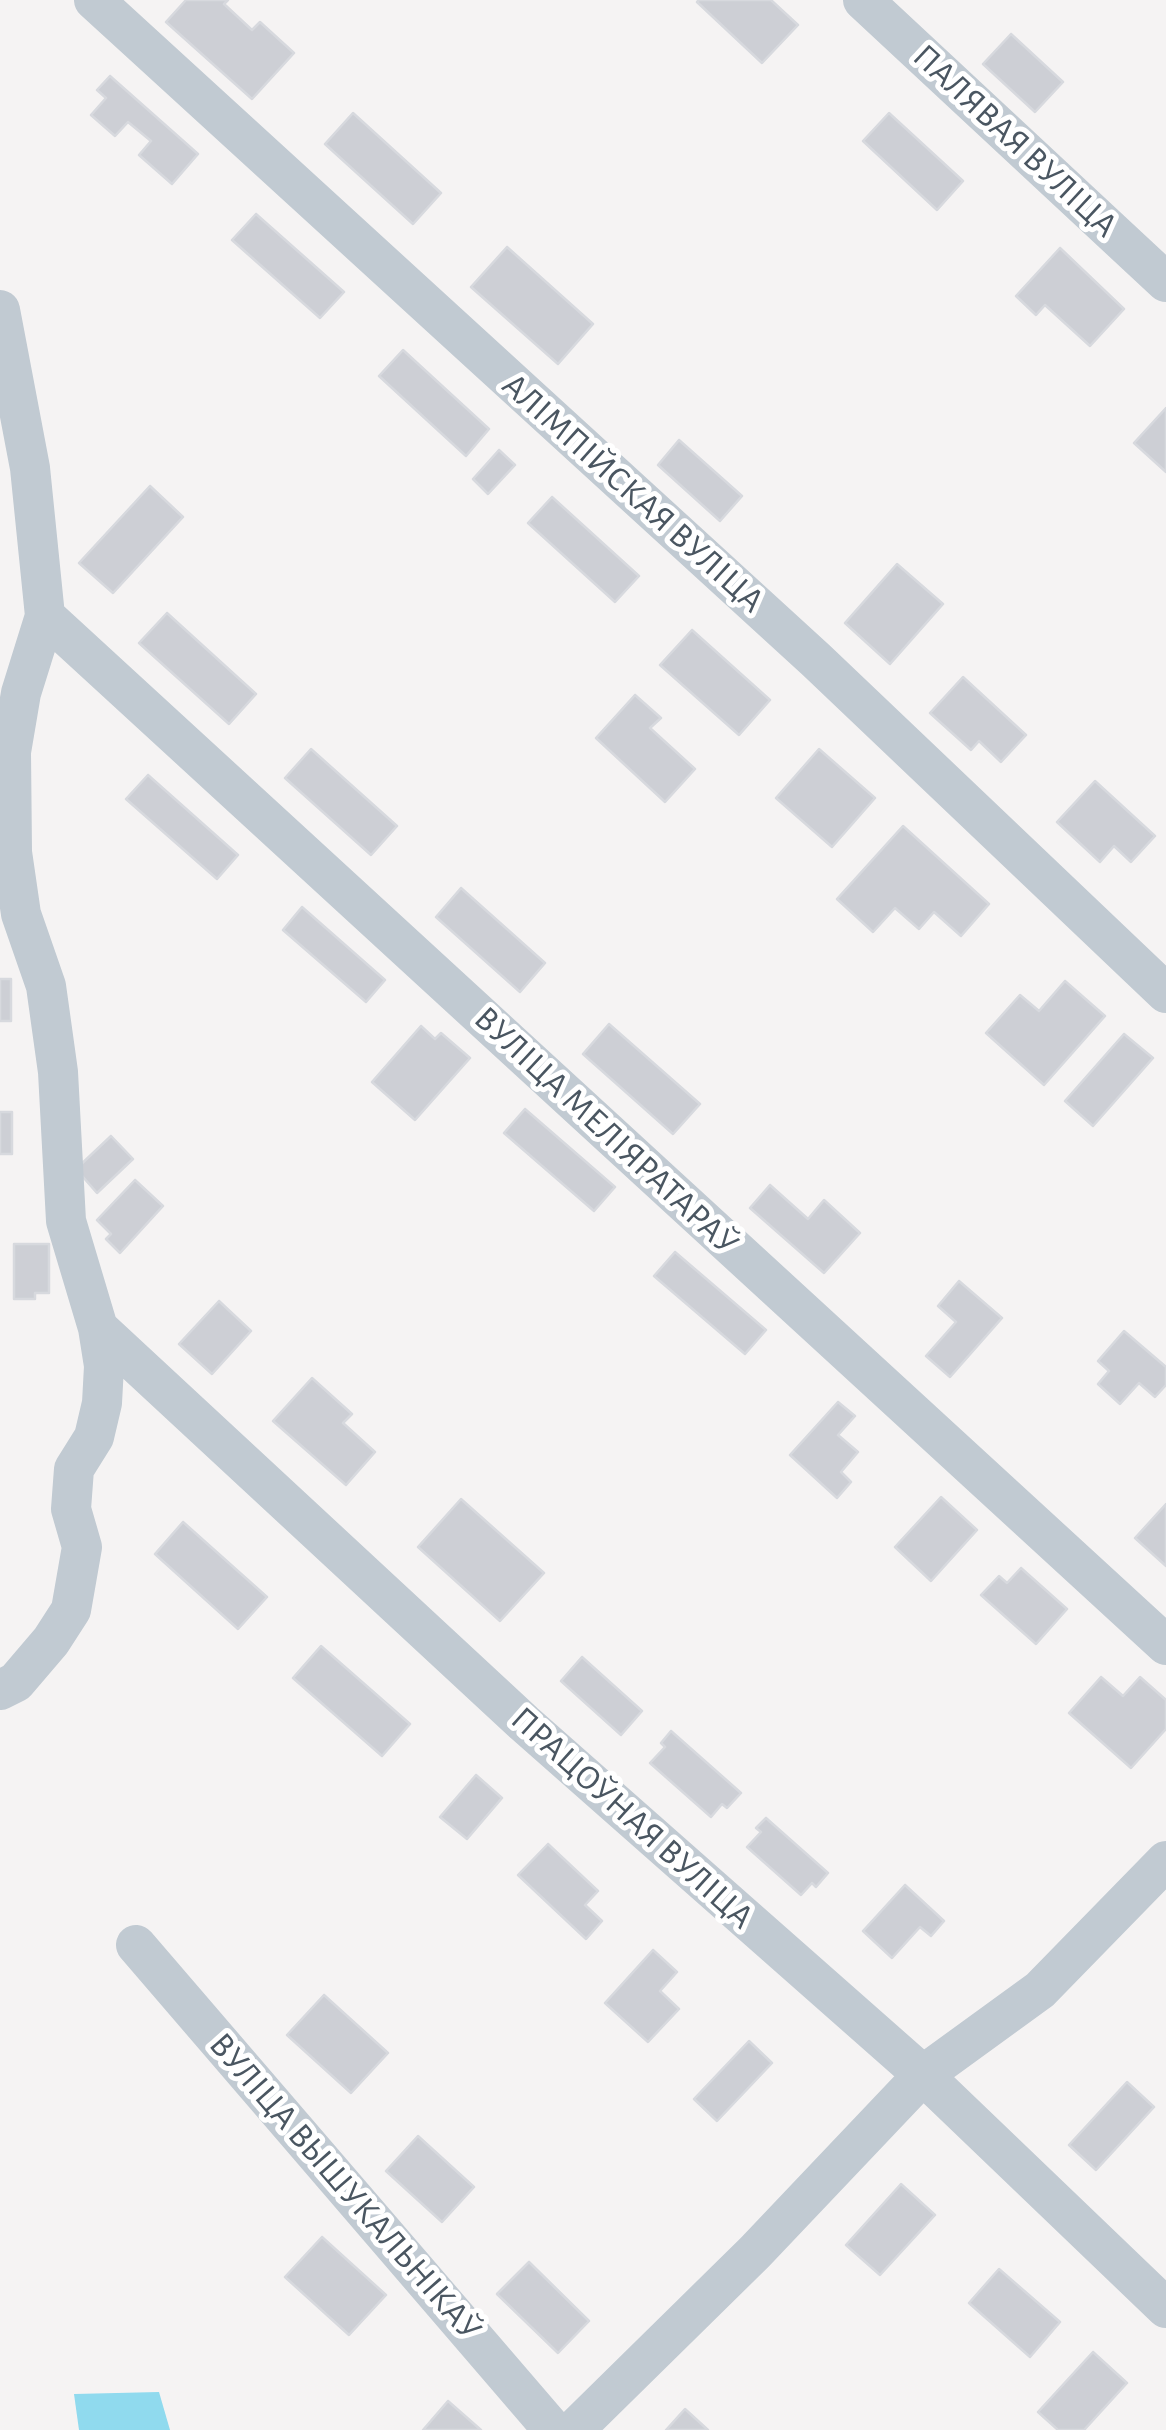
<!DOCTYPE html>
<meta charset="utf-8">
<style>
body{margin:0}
canvas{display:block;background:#f5f3f3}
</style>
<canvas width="1166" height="2430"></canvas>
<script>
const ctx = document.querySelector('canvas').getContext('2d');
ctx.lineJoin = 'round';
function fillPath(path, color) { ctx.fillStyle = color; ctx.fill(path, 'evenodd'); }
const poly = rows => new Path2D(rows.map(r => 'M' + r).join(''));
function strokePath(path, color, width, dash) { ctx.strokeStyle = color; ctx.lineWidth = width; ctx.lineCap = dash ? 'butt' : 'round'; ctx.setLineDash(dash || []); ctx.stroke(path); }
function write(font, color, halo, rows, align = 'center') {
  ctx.font = font + ' "Alegreya Sans",sans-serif'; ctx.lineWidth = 10; ctx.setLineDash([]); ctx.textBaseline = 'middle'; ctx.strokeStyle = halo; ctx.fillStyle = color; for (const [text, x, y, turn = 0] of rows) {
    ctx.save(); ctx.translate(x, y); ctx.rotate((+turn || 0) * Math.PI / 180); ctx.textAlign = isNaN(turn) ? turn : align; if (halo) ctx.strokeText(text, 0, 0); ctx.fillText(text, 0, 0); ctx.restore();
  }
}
fillPath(poly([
 [159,2392,170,2430,79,2430,74,2394]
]), '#90daee');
const building = poly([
 [186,0,228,0,224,4,252,30,260,22,294,53,252,99,166,22,186,0],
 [699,0,771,0,798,25,762,63,697,2,699,0],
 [1011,34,1063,82,1035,112,983,64,1011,34],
 [110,76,198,154,172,184,139,155,151,141,128,122,115,136,91,115,106,98,97,90,110,76],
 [353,113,441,193,413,224,325,144,353,113],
 [889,113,963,181,937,210,863,141,889,113],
 [256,214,344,292,320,318,232,240,256,214],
 [507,247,593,324,558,364,471,287,507,247],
 [1060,248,1124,309,1090,346,1045,305,1036,315,1016,296,1060,248],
 [403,350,489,429,466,456,379,376,403,350],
 [1166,408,1166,472,1134,443,1166,408],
 [679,440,742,496,720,521,658,465,679,440],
 [499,450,515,465,488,494,473,479,499,450],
 [150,486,183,517,113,593,79,563,150,486],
 [552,497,639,576,615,602,528,523,552,497],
 [897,564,943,604,890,664,845,623,897,564],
 [167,613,256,694,229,724,139,643,167,613],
 [692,630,770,700,739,735,660,665,692,630],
 [963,677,1026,735,1001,762,979,741,971,750,930,713,963,677],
 [635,695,661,718,650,728,695,769,665,802,596,738,635,695],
 [311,749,397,826,371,855,285,778,311,749],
 [819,749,875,798,832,847,776,798,819,749],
 [148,775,238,855,217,879,126,799,148,775],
 [1095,781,1155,836,1131,862,1114,846,1100,862,1057,822,1095,781],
 [903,826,989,904,961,936,934,912,919,929,895,908,873,932,837,899,903,826],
 [461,888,545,963,520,992,436,917,461,888],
 [302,907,385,980,366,1002,283,930,302,907],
 [0,979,11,979,11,1021,0,1021,0,979],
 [1065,981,1105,1016,1044,1085,986,1033,1020,995,1039,1011,1065,981],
 [609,1024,700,1104,673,1134,583,1054,609,1024],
 [421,1026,435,1039,441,1033,470,1058,415,1120,372,1082,421,1026],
 [1124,1034,1153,1058,1093,1126,1065,1101,1124,1034],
 [525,1109,615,1187,594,1211,504,1133,525,1109],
 [0,1112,12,1112,12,1154,0,1154,0,1112],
 [111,1136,133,1159,97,1193,76,1169,111,1136],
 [135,1180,163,1206,120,1253,106,1239,111,1234,97,1220,135,1180],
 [770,1185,808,1219,824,1200,860,1233,824,1273,750,1208,770,1185],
 [14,1244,49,1244,49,1293,35,1293,35,1299,14,1299,14,1244],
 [675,1252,766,1330,745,1354,654,1276,675,1252],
 [959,1281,1002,1318,950,1377,926,1356,956,1322,938,1306,959,1281],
 [219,1301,251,1331,212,1374,179,1344,219,1301],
 [1124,1331,1166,1367,1166,1385,1155,1397,1139,1383,1120,1404,1098,1384,1109,1371,1098,1361,1124,1331],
 [312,1378,352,1414,343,1423,375,1452,346,1485,273,1421,312,1378],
 [838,1402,855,1416,838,1435,858,1452,841,1472,851,1482,837,1498,790,1455,838,1402],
 [941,1497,977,1530,931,1581,895,1547,941,1497],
 [461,1499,544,1573,500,1621,418,1547,461,1499],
 [1166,1504,1166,1566,1135,1538,1166,1504],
 [183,1522,267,1597,238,1629,155,1554,183,1522],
 [1021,1568,1067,1609,1036,1644,981,1595,999,1576,1007,1583,1021,1568],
 [321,1646,410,1724,382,1756,293,1678,321,1646],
 [582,1657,642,1711,621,1735,561,1681,582,1657],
 [1101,1677,1123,1696,1140,1677,1166,1700,1166,1729,1131,1768,1069,1713,1101,1677],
 [671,1731,741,1793,727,1808,722,1804,711,1817,650,1763,665,1747,661,1743,671,1731],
 [476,1775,502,1798,467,1839,440,1817,476,1775],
 [766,1818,828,1873,816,1887,812,1883,801,1895,747,1847,761,1832,756,1828,766,1818],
 [548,1844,598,1891,585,1905,602,1921,586,1939,518,1875,548,1844],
 [905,1885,944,1921,931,1936,920,1927,892,1958,863,1931,905,1885],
 [653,1950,677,1972,660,1991,679,2009,648,2042,605,2003,653,1950],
 [324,1995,388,2053,351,2093,287,2035,324,1995],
 [749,2041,772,2063,717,2121,694,2099,749,2041],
 [1127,2082,1154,2107,1096,2170,1069,2145,1127,2082],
 [418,2136,474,2187,442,2222,386,2171,418,2136],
 [901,2184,935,2215,880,2275,846,2245,901,2184],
 [322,2237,386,2295,349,2335,285,2277,322,2237],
 [529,2262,589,2321,558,2353,497,2294,529,2262],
 [999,2269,1060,2322,1030,2357,969,2303,999,2269],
 [1093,2352,1127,2383,1084,2430,1058,2430,1038,2412,1093,2352],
 [448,2401,481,2430,423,2430,448,2401],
 [685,2409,708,2430,666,2430,685,2409]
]);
fillPath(building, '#cdcfd5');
strokePath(building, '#d7d9de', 2.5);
strokePath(poly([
 [94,0,816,660,1166,993],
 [863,0,1166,282],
 [0,310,30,468,45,616,21,693,11,752,12,852,21,914,46,986,58,1072,66,1221,98,1328,104,1366,102,1403,94,1437,74,1469,71,1509,82,1547,71,1610,51,1641,16,1682,0,1690],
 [45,616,1166,1645],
 [98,1328,524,1723,923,2075,1166,2308],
 [136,1945,553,2430],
 [574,2430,755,2252,923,2075,1040,1990,1166,1861]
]), '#c1cad2', 40);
write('35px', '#4a5661', '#fff', [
 ["ПАЛЯВАЯ ВУЛІЦА",1015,141,43],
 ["АЛІМПІЙСКАЯ ВУЛІЦА",633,493,42],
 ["ВУЛІЦА МЕЛІЯРАТАРАЎ",606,1131,43],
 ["ПРАЦОЎНАЯ ВУЛІЦА",632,1818,42],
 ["ВУЛІЦА ВЫШУКАЛЬНІКАЎ",345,2187,49]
]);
</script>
